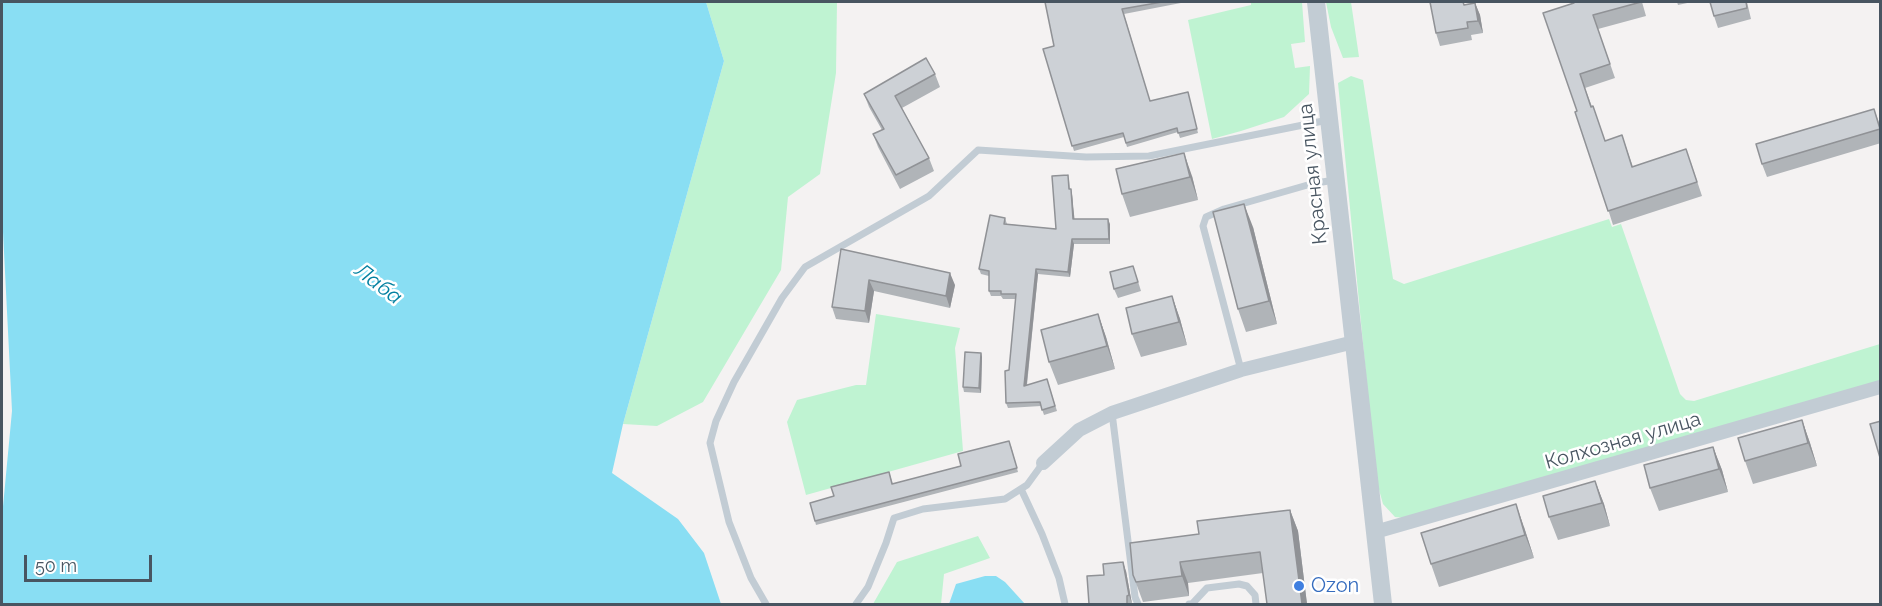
<!DOCTYPE html>
<meta charset="utf-8">
<style>
body{margin:0}
#map{position:relative;width:1882px;height:606px;overflow:hidden;background:#f4f2f2;font-family:Raleway,sans-serif}
canvas{display:block}
.frame{position:absolute;inset:0;border:3px solid #485561;pointer-events:none}
.scale{position:absolute;left:24px;top:555px;width:128px;height:27px;box-sizing:border-box;border:3px solid #485561;border-top:0;padding-left:8px;font-size:18px;line-height:21px;white-space:nowrap;color:#485561;-webkit-text-stroke:4px #fff;paint-order:stroke}
</style>
<div id="map">
<canvas width="1882" height="606"></canvas>
<div class="frame"></div>
<div class="scale">50 m</div>
</div>
<script>
const ctx = document.querySelector('canvas').getContext('2d');
ctx.lineJoin = 'round';
function fillPath(path, color) { ctx.fillStyle = color; ctx.fill(path, 'evenodd'); }
const poly = rows => new Path2D(rows.map(r => 'M' + r).join(''));
function strokePath(path, color, width, dash) { ctx.strokeStyle = color; ctx.lineWidth = width; ctx.lineCap = dash ? 'butt' : 'round'; ctx.setLineDash(dash || []); ctx.stroke(path); }
function write(font, color, halo, rows, align = 'center') {
  ctx.font = font + ' Raleway,sans-serif'; ctx.lineWidth = 5; ctx.setLineDash([]); ctx.textBaseline = 'middle'; ctx.strokeStyle = halo; ctx.fillStyle = color; for (const [text, x, y, turn = 0] of rows) {
    ctx.save(); ctx.translate(x, y); ctx.rotate((+turn || 0) * Math.PI / 180); ctx.textAlign = isNaN(turn) ? turn : align; if (halo) ctx.strokeText(text, 0, 0); ctx.fillText(text, 0, 0); ctx.restore();
  }
}
fillPath(poly([
 [706,2,837,2,836,73,820,174,788,197,781,270,703,402,657,426,623,424,724,61],
 [1251,2,1302,2,1305,42,1291,44,1295,68,1310,66,1309,94,1284,117,1241,131,1212,139,1188,20,1251,5],
 [1326,2,1351,2,1359,57,1343,58,1331,27],
 [1351,76,1363,80,1393,279,1404,284,1609,219,1612,227,1621,224,1680,394,1686,400,1694,401,1880,344,1880,384,1405,518,1395,517,1383,504,1376,479,1338,83],
 [876,314,960,328,955,348,963,451,806,495,787,422,797,400,856,385,866,385],
 [978,536,990,558,944,574,941,604,873,604,897,562]
]), '#bff3d2');
fillPath(poly([
 [2,2,706,2,724,61,623,424,612,473,678,519,704,553,721,604,2,604,2,517,12,411,2,212],
 [985,576,996,576,1005,582,1025,604,949,604,956,584]
]), '#89def3');
strokePath(poly([
 [1241,370,1203,226,1206,217,1224,209,1311,184,1334,180],
 [1112,413,1135,597,1138,604],
 [1021,489,1042,534,1059,578,1065,604],
 [766,604,751,578,729,522,710,443,716,421,734,382,782,298,805,267,929,196,978,150,1086,157,1149,156,1328,120],
 [856,604,868,587,886,543,894,518,923,509,1005,499,1027,485,1043,463],
 [1189,604,1192,604,1207,588,1239,584,1247,586,1255,595,1256,604]
]), '#c2ccd4', 7);
strokePath(poly([
 [1043,463,1079,430,1112,413,1241,370,1354,342],
 [1375,532,1880,387]
]), '#c2ccd4', 14);
strokePath(poly([
 [1316,2,1383,604]
]), '#c2ccd4', 18);
fillPath(poly([
 [1045,2,1186,2,1124,14,1150,101,1188,92,1198,133,1180,138,1178,132,1127,147,1124,137,1074,151,1043,49,1054,46],
 [1573,2,1642,2,1646,16,1598,29,1615,78,1585,88,1605,141,1622,135,1633,167,1691,163,1702,196,1613,225,1577,111],
 [1677,2,1692,2,1678,5],
 [1747,2,1751,19,1718,28,1714,16],
 [1475,3,1480,15,1483,33,1471,35,1472,40,1440,46,1436,33,1466,4],
 [935,74,940,87,902,108,929,158,934,171,900,189,878,147,873,134,882,130,869,107,864,94],
 [1874,109,1881,128,1881,143,1767,177,1762,164],
 [1192,176,1198,200,1130,217,1122,194],
 [1069,180,1070,189,1072,194,1074,219,1110,224,1110,244,1074,244,1070,277,1038,274,1027,385,1047,379,1057,411,1044,415,1041,406,1008,408,1006,403,1009,370,1016,299,1003,299,1001,296,991,296,989,291,989,276,981,274,979,269,1005,218,1007,224,1056,229],
 [1253,227,1277,324,1246,332,1238,309],
 [841,249,955,285,950,308,874,291,869,323,836,319,832,307],
 [1136,275,1141,291,1118,298,1114,289],
 [1172,296,1180,319,1187,345,1141,357,1132,334],
 [1098,314,1106,337,1115,369,1058,385,1049,362],
 [981,353,982,357,981,393,964,392,963,387],
 [1802,420,1810,443,1817,466,1753,484,1745,461],
 [1011,446,1018,472,816,525,815,521,834,496,889,472,893,484,961,466],
 [1713,447,1722,470,1728,492,1659,511,1650,488],
 [1595,481,1604,504,1610,526,1558,540,1549,517],
 [1290,510,1298,531,1307,604,1267,604,1263,573,1188,583,1189,596,1143,602,1133,575,1199,534],
 [1524,527,1534,558,1439,587,1431,564],
 [1126,571,1132,604,1089,604,1104,575]
]), '#b0b4b8');
fillPath(poly([
 [1475,3,1480,15,1483,33,1478,21],
 [1184,153,1192,176,1198,200,1190,177],
 [1071,189,1072,194,1075,224,1073,219],
 [1244,204,1253,227,1277,324,1269,301],
 [1108,219,1110,224,1110,244,1109,239],
 [1072,239,1074,244,1070,277,1068,272],
 [1036,269,1038,274,1026,391,1024,386],
 [950,273,955,285,950,308,946,296],
 [869,280,874,291,869,323,865,311],
 [1172,296,1180,319,1187,345,1179,322],
 [1098,314,1106,337,1115,369,1107,346],
 [981,353,982,357,981,393,979,388],
 [1802,420,1810,443,1817,466,1808,443],
 [1713,447,1722,470,1728,492,1719,469],
 [1595,481,1604,504,1610,526,1602,503],
 [1516,504,1524,527,1534,558,1525,535],
 [1290,510,1298,531,1307,604,1302,604],
 [1123,562,1126,571,1132,604,1129,595],
 [1180,562,1188,583,1189,596,1182,576]
]), '#909296');
const building = poly([
 [1045,2,1162,2,1122,9,1150,101,1188,92,1197,129,1178,133,1177,128,1126,143,1123,133,1072,146,1043,49,1054,46,1045,2],
 [1430,2,1463,2,1464,5,1475,3,1478,21,1467,22,1468,28,1436,33,1430,2],
 [1573,2,1641,2,1593,15,1610,64,1580,74,1591,107,1593,106,1605,141,1622,135,1632,167,1686,149,1697,182,1608,211,1575,112,1577,111,1543,13,1574,3,1573,2],
 [1710,2,1746,2,1747,8,1714,16,1710,2],
 [926,58,935,74,895,96,929,158,896,175,873,134,884,129,864,94,926,58],
 [1874,109,1880,129,1762,164,1756,144,1874,109],
 [1184,153,1190,177,1122,194,1116,169,1184,153],
 [1068,175,1069,189,1071,189,1073,219,1108,219,1109,239,1072,239,1068,272,1036,269,1024,386,1047,379,1055,406,1042,410,1040,402,1006,403,1005,371,1009,370,1016,294,1001,294,1001,291,989,291,989,271,979,269,990,215,1005,218,1004,224,1056,229,1052,176,1068,175],
 [1244,204,1269,301,1238,309,1213,212,1244,204],
 [841,249,950,273,946,296,869,280,865,311,832,307,841,249],
 [1133,266,1138,282,1114,289,1110,272,1133,266],
 [1172,296,1179,322,1132,334,1126,308,1172,296],
 [1098,314,1107,346,1049,362,1041,330,1098,314],
 [965,352,981,353,979,388,963,387,965,352],
 [1802,420,1808,443,1745,461,1738,438,1802,420],
 [1881,421,1881,461,1870,424,1881,421],
 [1009,441,1017,468,815,521,810,503,834,496,831,487,889,472,892,484,961,466,958,454,1009,441],
 [1713,447,1719,469,1650,488,1644,465,1713,447],
 [1595,481,1602,503,1549,517,1543,496,1595,481],
 [1516,504,1525,535,1431,564,1421,533,1516,504],
 [1290,510,1302,604,1267,604,1260,552,1180,562,1182,576,1136,582,1133,575,1130,543,1199,534,1197,521,1290,510],
 [1123,562,1129,595,1127,596,1127,604,1089,604,1087,576,1104,575,1103,564,1123,562]
]);
fillPath(building, '#cdd1d6');
strokePath(building, '#909296', 1.5);
for (const [x, y, r, color] of [
 [1299,586,6,"#3f7fe0"]
]) { const dot = new Path2D(); dot.arc(x, y, r, 0, 2 * Math.PI); ctx.fillStyle = color; ctx.fill(dot); strokePath(dot, '#fff', 2); }
write('20px', '#485561', '#fff', [
 ["Красная улица",1313,174,-96],
 ["Колхозная улица",1623,441,-16]
]);
write('20px', '#366cbe', '#fff', [
 ["Ozon",1311,586]
], 'left');
write('italic 21px', '#0481a1', '#fff', [
 ["Лаба",378,284,37]
]);
</script>
